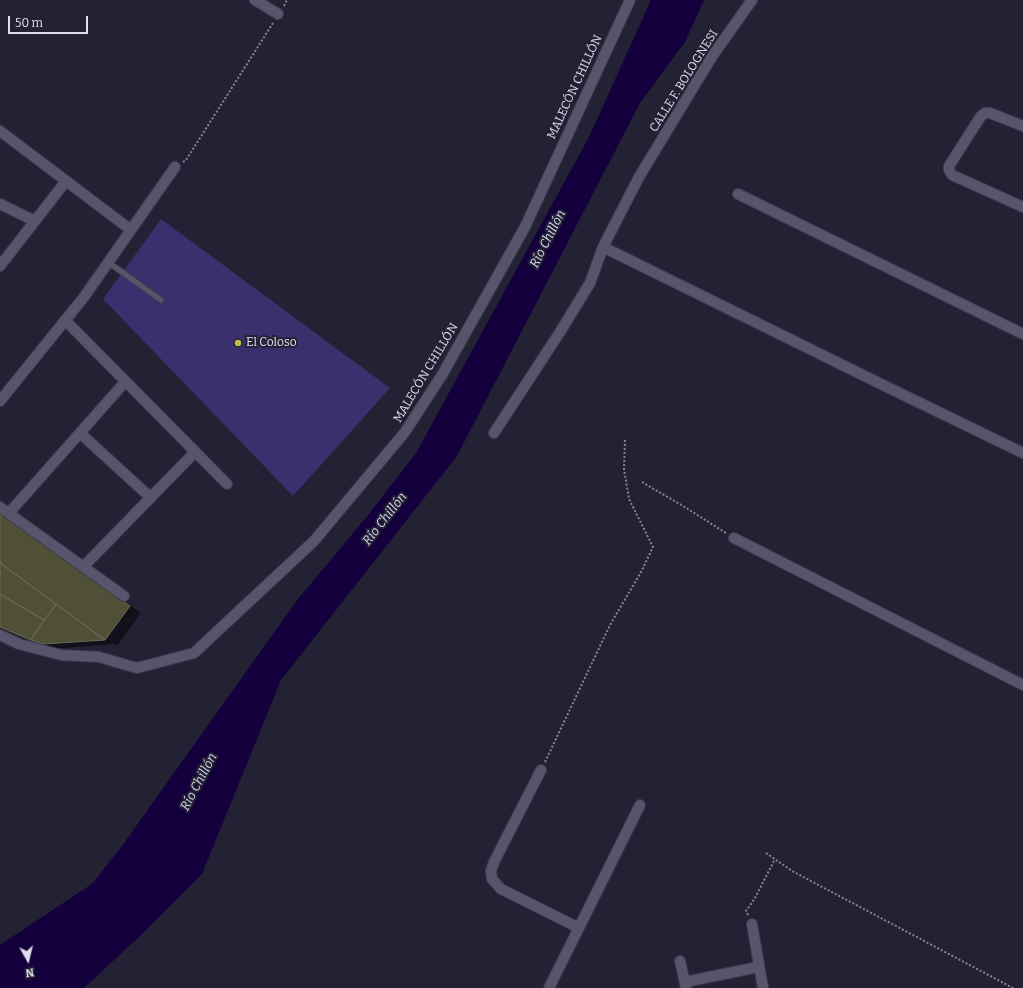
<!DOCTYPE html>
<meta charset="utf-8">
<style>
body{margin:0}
#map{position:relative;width:1023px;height:988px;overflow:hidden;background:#232134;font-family:Bitter,serif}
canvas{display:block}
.north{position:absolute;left:8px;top:940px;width:40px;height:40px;-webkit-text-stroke:3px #232134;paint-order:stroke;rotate:172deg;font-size:11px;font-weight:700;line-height:16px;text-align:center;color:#e0e0ed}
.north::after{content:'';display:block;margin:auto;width:14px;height:18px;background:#e0e0ed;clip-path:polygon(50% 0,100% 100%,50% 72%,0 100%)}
.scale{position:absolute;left:8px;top:16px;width:80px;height:18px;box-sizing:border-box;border:2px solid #e0e0ed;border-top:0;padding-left:5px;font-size:12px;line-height:14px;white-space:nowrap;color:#e0e0ed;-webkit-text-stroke:3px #232134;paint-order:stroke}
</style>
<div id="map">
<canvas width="1023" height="988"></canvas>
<div class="north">N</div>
<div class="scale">50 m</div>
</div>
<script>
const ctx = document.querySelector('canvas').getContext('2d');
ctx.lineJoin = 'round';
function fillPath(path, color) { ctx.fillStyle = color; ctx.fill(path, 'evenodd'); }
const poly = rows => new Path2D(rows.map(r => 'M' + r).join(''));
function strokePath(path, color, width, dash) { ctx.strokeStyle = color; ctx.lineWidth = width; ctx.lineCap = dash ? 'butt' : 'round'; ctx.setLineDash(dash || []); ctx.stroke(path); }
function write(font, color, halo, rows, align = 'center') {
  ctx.font = font + ' Bitter,serif'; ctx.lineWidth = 4; ctx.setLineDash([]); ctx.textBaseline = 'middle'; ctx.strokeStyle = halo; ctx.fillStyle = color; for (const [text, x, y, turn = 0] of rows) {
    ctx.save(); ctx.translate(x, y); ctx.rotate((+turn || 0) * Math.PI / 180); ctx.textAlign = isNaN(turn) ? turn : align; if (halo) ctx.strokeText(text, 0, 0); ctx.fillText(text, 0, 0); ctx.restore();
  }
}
fillPath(poly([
 [161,219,390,388,293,496,103,299]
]), '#3a306d');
fillPath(poly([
 [651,0,704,0,685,42,640,103,457,456,281,680,202,874,143,933,84,988,0,988,0,945,92,884,122,846,298,599,369,514,416,453,589,137]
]), '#14003c');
fillPath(poly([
 [0,510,141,613,117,646,114,644,53,649,0,628]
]), '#0007');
const building = poly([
 [0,510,130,606,105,640,0,563,0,510],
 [0,563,56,604,44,620,0,594,0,563],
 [0,594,44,620,31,640,0,627,0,594],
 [56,604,105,640,43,644,31,640,56,604]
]);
fillPath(building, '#505039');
strokePath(building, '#6b6c54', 1);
const lane = poly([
 [108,262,161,300]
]);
const street = poly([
 [255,0,278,14],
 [1023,126,990,113,985,113,981,116,949,166,949,170,952,175,1023,207],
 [0,131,131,230],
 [738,194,1023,334],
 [0,204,35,221],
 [603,247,885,386,1023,453],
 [0,266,66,181],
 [65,320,227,484],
 [0,401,84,297,175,167],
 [80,433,151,498],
 [494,433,560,332,590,283,603,247,639,177,713,55,752,0],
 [0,507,124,596],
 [9,513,125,382],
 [734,538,1023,685],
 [84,566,195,452],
 [0,635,19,644,61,655,99,657,137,668,194,653,314,541,405,432,442,375,525,227,630,0],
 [541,770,494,862,491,871,492,879,501,889,579,928],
 [752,924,763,988],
 [680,961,686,988],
 [685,982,758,967],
 [549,988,640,805]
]);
strokePath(lane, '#3f3d4e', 7);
strokePath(street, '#3f3d4e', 12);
strokePath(poly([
 [284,6,287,0],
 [183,162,186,160,273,23],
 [642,482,683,506,726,533],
 [545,762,610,625,641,572,653,547,629,499,624,469,625,440],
 [766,853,792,871,1013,988],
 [748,915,746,911,755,898,775,859]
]), '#878695', 2, [2, 2]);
strokePath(lane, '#56556b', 5);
strokePath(street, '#56556b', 10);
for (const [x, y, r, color] of [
 [238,343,4,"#bfbe42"]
]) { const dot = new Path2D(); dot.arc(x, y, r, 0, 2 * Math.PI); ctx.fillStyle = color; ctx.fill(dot); strokePath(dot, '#232134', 1.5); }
write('12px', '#e0e0ed', '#232134', [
 ["CALLE F. BOLOGNESI",684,81,-58],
 ["MALECÓN CHILLÓN",575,87,-65],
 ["MALECÓN CHILLÓN",426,373,-59]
]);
write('12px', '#e0e0ed', '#232134', [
 ["El Coloso",246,343]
], 'left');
write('italic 13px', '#d8d7ef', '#232134', [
 ["Río Chillón",548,239,-63],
 ["Río Chillón",385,519,-52],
 ["Río Chillón",199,782,-62]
]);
</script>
